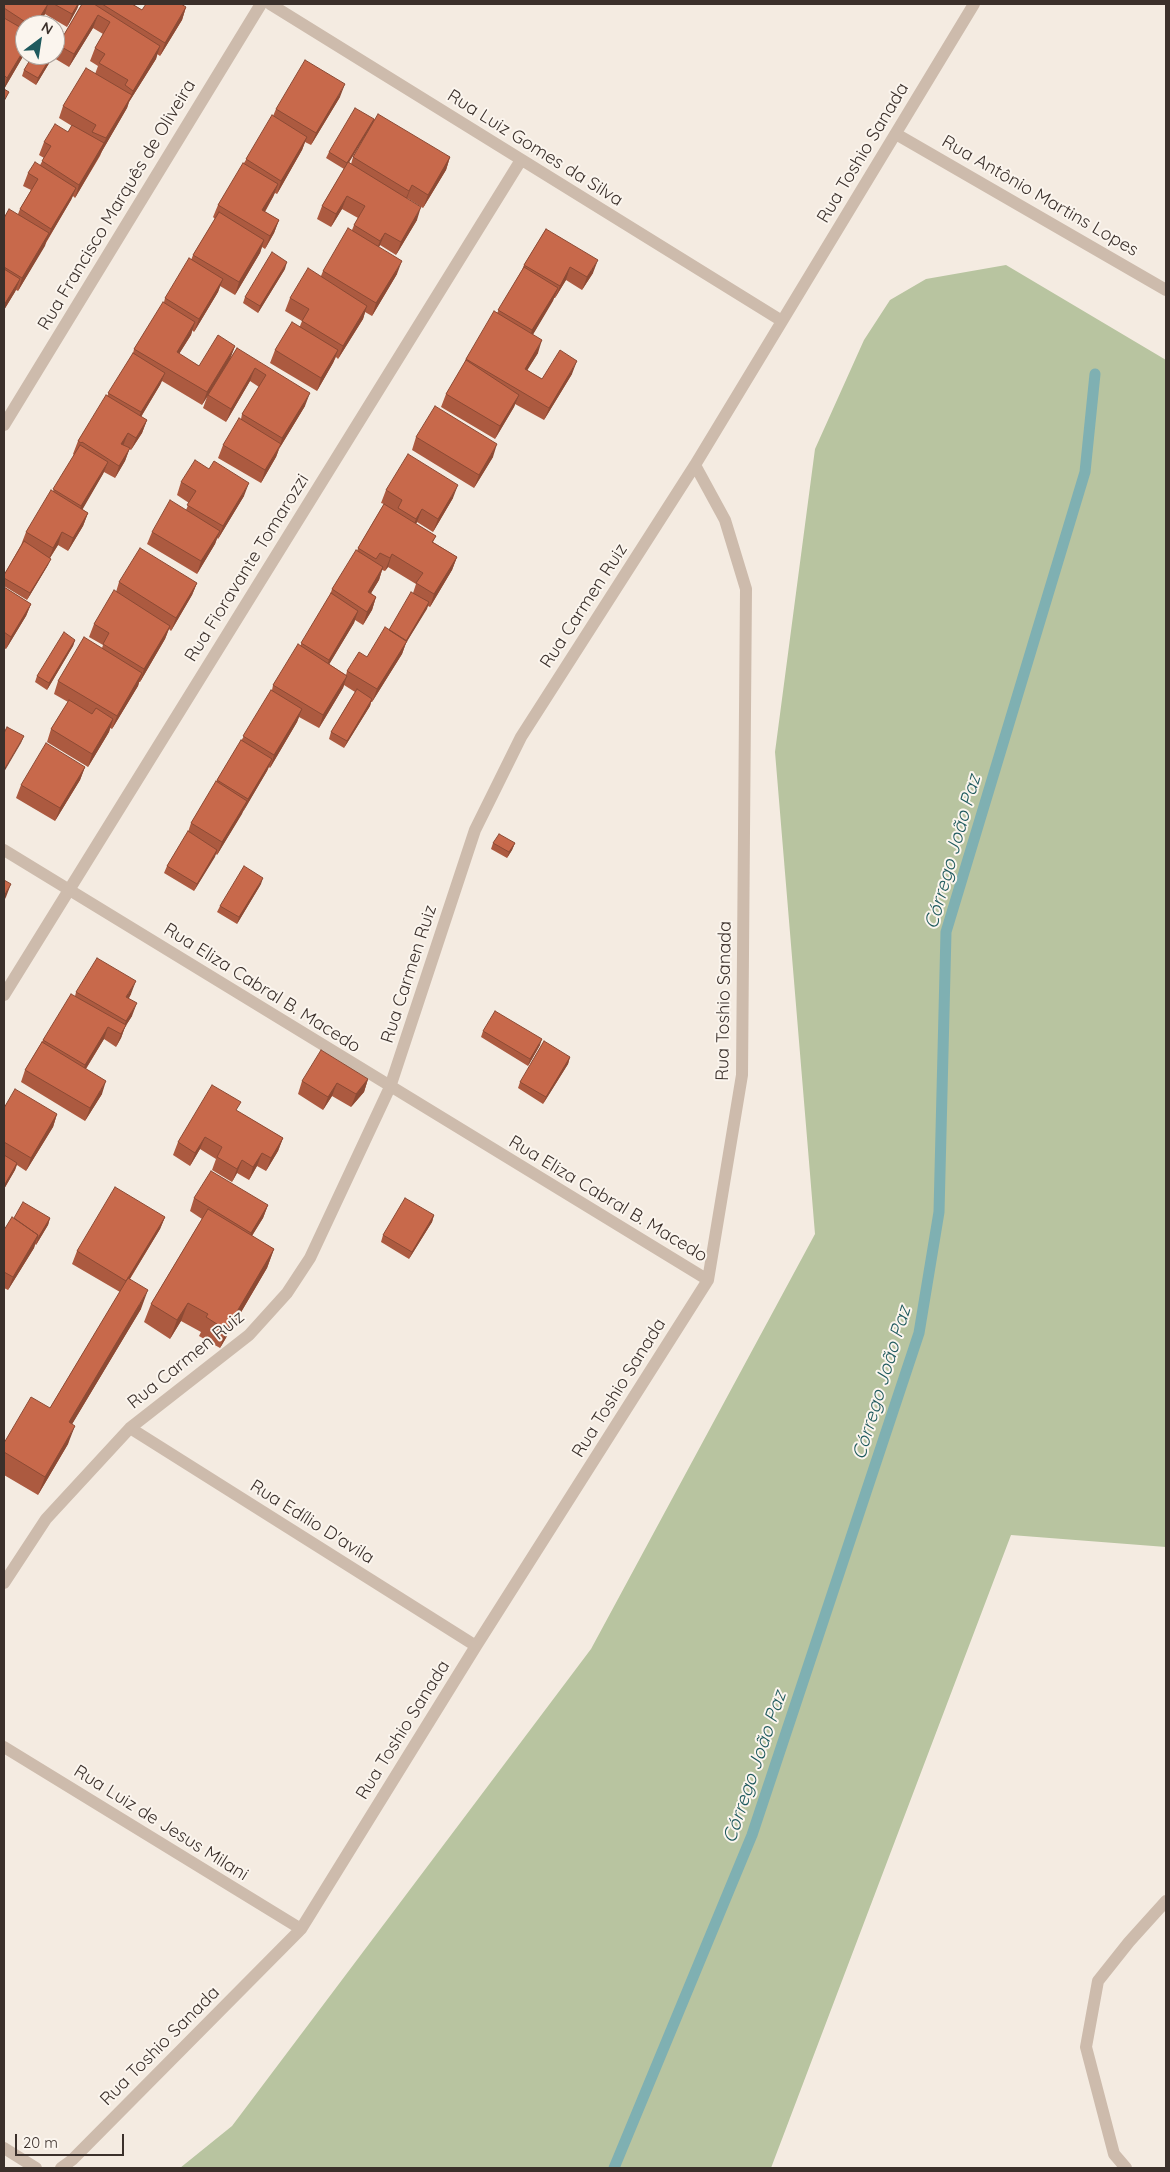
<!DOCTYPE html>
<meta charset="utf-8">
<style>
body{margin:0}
#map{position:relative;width:1170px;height:2172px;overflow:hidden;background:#f4ebe1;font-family:Quicksand,sans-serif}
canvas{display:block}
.frame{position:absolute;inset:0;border:5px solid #3b302b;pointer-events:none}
.north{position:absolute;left:15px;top:15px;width:50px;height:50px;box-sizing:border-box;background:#fbf5ee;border:1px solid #aea6a0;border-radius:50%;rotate:31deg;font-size:14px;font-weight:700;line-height:20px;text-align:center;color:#3b302b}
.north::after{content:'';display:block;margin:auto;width:18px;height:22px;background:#1f5a5e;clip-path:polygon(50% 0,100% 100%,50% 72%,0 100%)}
.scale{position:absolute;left:15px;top:2134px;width:109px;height:22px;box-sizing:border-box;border:2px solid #3b302b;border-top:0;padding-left:6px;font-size:15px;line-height:18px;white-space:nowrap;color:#3b302b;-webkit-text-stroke:4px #fbf5ee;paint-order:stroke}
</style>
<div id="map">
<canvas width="1170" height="2172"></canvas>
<div class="frame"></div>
<div class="north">N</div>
<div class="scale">20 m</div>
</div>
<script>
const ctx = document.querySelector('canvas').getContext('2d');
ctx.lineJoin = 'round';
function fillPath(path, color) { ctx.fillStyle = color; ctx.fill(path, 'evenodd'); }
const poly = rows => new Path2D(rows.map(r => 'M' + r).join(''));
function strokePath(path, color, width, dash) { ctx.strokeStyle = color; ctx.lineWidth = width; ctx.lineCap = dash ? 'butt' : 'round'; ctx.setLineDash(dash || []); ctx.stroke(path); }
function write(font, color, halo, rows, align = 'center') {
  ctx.font = font + ' Quicksand,sans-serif'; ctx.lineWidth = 4; ctx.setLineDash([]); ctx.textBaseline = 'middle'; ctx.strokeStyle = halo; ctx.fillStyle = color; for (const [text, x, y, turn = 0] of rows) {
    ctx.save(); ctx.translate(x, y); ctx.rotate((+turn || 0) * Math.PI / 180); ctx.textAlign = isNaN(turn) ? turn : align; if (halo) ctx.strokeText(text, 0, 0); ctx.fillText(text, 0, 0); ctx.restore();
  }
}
fillPath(poly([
 [1006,265,1166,360,1166,1547,1011,1535,771,2168,180,2168,232,2126,591,1649,815,1234,775,752,815,449,864,340,890,300,926,279]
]), '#b8c4a0');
strokePath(poly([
 [614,2168,752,1835,919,1333,939,1212,946,932,1085,472,1095,374]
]), '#7fb0b2', 11);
strokePath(poly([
 [270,4,782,321],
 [896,134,1166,290],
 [4,425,261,4],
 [4,850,708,1280],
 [4,995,521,160],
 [130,1428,476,1646],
 [4,1583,46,1519,130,1428,249,1335,287,1293,310,1258,390,1087,475,830,521,737,695,465,974,4],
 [4,1747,301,1929],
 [4,2148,36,2168],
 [61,2168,72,2160,301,1929,476,1646,708,1280,742,1075,746,589,725,520,695,465],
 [1126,2168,1114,2154,1086,2047,1098,1981,1129,1942,1166,1901]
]), '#cdbbac', 12);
fillPath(poly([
 [4,4,79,4,77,9,67,27,45,14,38,25,25,25,25,53,4,89],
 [82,4,132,4,142,10,186,7,182,20,160,56,157,54,156,59,129,102,127,108,102,151,100,156,75,198,73,196,71,200,18,291,16,290,4,310,4,218,18,214,20,209,31,190,23,186,28,173,40,165,44,158,39,155,44,142,68,132,72,126,59,118,63,106,95,74,98,66,90,61,95,48,103,34,93,28,69,67,54,58,58,45],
 [51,60,36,85,22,76,24,70],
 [340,97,311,145,305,142,302,150,277,194,275,193,273,197,265,212,279,220,274,233,265,249,262,247,260,253,235,295,220,286,218,292,194,332,192,330,191,335,179,354,199,366,235,346,230,359,237,348,305,406,279,449,276,457,261,483,218,458,223,445,241,419,242,414,259,387,250,381,226,422,203,408,207,397,202,405,162,381,160,385,141,417,147,420,142,433,131,450,129,449,125,461,115,478,104,472,82,509,88,513,83,526,68,551,58,545,50,558,48,565,27,600,4,586,4,575,21,545,26,532,53,491,74,455,73,454,78,441,107,396,133,353,134,349,164,302,165,298,191,260,193,255,215,219,213,217,218,205,273,116,276,109],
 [374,119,450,157,446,170,423,208,407,198,417,220,396,255,380,245,379,247,397,274,372,316,365,312,363,319,338,359,336,357,333,363,317,391,270,363,275,350,300,326,302,321,285,311,290,298,321,276,323,271,352,230,354,225,358,218,342,209,331,227,317,219,322,206,344,169,326,158,329,152],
 [366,135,353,157,351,164,349,162],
 [546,229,593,273,582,290,566,280,555,298,554,298,533,334,538,353,527,370,542,379,572,374,544,420,515,404,514,407,495,439,441,407,446,394,464,364,466,359,497,313,522,270,524,265],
 [285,269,258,313,243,303,245,297],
 [416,437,493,457,474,488,412,450],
 [181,482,244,496,218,539,217,538,215,544,197,574,147,544,152,532,186,510,189,503,177,495],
 [386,490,453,498,433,532,417,522,416,524,436,536,433,542,457,557,452,570,430,607,428,606,406,643,402,654,372,702,371,702,370,706,344,748,329,739,331,732,355,692,344,685,343,688,319,728,299,717,297,722,270,768,269,767,267,771,217,855,216,854,194,891,164,873,167,866,188,832,191,823,272,690,273,685,300,646,330,595,332,589,357,551,358,548,384,504,381,503],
 [388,567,416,584,413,593,389,630,367,657,347,671,346,675,329,664,354,623,355,620,363,625,372,610,376,597,371,593,379,580,382,570,385,571],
 [119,582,197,583,192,595,171,631,169,629,165,639,140,682,139,682,138,686,112,729,110,728,109,732,88,767,47,742,51,729,68,702,54,694,58,681,102,648,103,645,89,637,94,624,116,592],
 [4,587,31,604,26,616,6,649,4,648],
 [75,640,73,646,47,690,35,682,37,676],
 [85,767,80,780,55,821,16,798,21,785],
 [493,843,515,843,512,850,507,858,491,849],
 [261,884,237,924,217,912,220,906],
 [76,992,131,994,129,998,132,1016,125,1027,121,1038,116,1047,104,1039,86,1069,102,1094,85,1121,21,1082,25,1070,43,1040,75,996],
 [483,1031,540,1045,528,1066,481,1037],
 [570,1057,568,1064,543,1104,518,1088,520,1082],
 [368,1079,364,1092,351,1107,332,1096,323,1110,298,1094,302,1081],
 [4,1108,57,1114,53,1127,26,1171,17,1165,15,1170,4,1189],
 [237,1111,283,1138,278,1151,266,1171,257,1166,249,1180,237,1173,232,1182,212,1170,216,1159,200,1149,190,1166,173,1155,178,1142],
 [194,1198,268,1205,263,1218,252,1236,274,1249,267,1268,220,1348,199,1336,201,1332,181,1321,170,1339,144,1322,151,1304,202,1219,190,1211],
 [434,1215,432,1222,409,1259,381,1242,383,1235],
 [165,1217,160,1229,130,1279,141,1309,72,1424,68,1444,38,1495,4,1475,4,1443,50,1408,120,1292,72,1264,77,1251],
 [14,1218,50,1218,48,1225,36,1245,35,1244,34,1248,8,1290,4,1288,4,1230]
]), '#ac5a40');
fillPath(poly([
 [48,4,45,14,38,25,35,25],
 [78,4,79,4,77,9,67,27,72,14],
 [186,7,182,20,160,56,165,43],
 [98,15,93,28,69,67,74,54],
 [63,31,60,38,55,47,55,44],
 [160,46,156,59,129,102,127,108,75,198,79,185,131,96,133,91],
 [25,48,25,53,4,89,7,78],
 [52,55,51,60,36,85,38,78],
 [345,84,340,97,311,145,316,133],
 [374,119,371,126,345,169,347,163],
 [307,137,302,150,277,194,281,181],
 [450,157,446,170,423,208,428,195],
 [278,184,273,197,258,223,262,210],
 [412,185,407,198,404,203,409,191],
 [76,188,71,200,46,242,51,229],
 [347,196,342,209,331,227,336,214],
 [421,207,417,220,396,255,401,242],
 [279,220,274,233,265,249,270,236],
 [49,233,45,246,18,291,22,278],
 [385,233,380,245,375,254,380,241],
 [264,240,260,253,235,295,239,282],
 [598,260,593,273,582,290,587,277],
 [402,261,397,274,372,316,376,303],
 [287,262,285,269,258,313,260,306],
 [570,267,566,280,555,298,560,286],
 [20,279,15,292,4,310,4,305],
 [223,279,218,292,194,332,199,319],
 [558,288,553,301,528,343,532,330],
 [367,306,363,319,338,359,343,346],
 [195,322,191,335,172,365,177,352],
 [542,340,538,353,520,382,525,369],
 [235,346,230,359,202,405,207,392],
 [338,350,333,363,317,391,321,378],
 [577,361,572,374,544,420,549,408],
 [255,368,250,381,226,422,231,409],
 [165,373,160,385,136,425,141,412],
 [310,393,305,406,279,449,276,457,261,483,265,470,280,447,282,438],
 [519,395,514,407,495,439,500,426],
 [147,420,142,433,131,450,136,438],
 [128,433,123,446,121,444],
 [497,444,493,457,474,488,479,475],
 [130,448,125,461,115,478,119,466],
 [108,462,103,474,77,519,81,506],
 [249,483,244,496,218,539,223,526],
 [458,485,453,498,433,532,438,519],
 [422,509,417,522,411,532,416,519],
 [88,513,83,526,68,551,73,538],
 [220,531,215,544,197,574,201,561],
 [62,532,58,545,48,561,53,548],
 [392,554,388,567,385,571,390,558],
 [457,557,452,570,430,607,434,594],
 [51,559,48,565,27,600,30,593],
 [383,567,379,580,364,605,368,592],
 [197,583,192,595,171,631,176,618],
 [376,597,372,610,363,625,367,612],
 [429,602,427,609,406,643,402,654,372,702,377,689],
 [31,604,26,616,6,649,11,637],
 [358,611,354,623,324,673,329,660],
 [170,626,165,639,140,682,144,669],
 [75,640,73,646,47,690,49,683],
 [142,673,138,686,112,729,117,716],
 [347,676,343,688,319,728,323,715],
 [372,699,370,706,344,748,347,741],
 [302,709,297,722,270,768,274,755],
 [113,719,109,732,88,767,92,754],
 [24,736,21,743,4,772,4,770],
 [272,759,267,771,243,812,248,799],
 [85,767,80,780,55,821,60,808],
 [247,801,242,814,217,855,222,842],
 [515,843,512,850,507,858,509,852],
 [217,850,215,857,194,891,197,884],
 [263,878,261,884,237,924,239,917],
 [11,884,6,897,4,901,4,896],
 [136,981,131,994,122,1010,126,997],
 [137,1003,132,1016,125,1027,121,1038,116,1047,126,1021],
 [108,1027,104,1039,80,1078,85,1065],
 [542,1039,540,1045,528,1066,530,1059],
 [570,1057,568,1064,543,1104,546,1097],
 [368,1079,364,1092,351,1107,356,1094],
 [106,1081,102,1094,85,1121,90,1108],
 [337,1083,332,1096,323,1110,328,1097],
 [57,1114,53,1127,26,1171,31,1158],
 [205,1137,200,1149,190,1166,195,1153],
 [283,1138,278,1151,266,1171,271,1158],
 [262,1153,257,1166,249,1180,253,1167],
 [242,1160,237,1173,232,1182,237,1169],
 [17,1163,15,1170,4,1189,4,1186],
 [268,1205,263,1218,246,1245,251,1233],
 [434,1215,432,1222,409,1259,412,1252],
 [165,1217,160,1229,121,1293,126,1281],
 [50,1218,48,1225,36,1245,38,1238],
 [38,1235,34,1248,8,1290,13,1277],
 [274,1249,267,1268,220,1348,226,1330],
 [148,1290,141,1309,62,1441,69,1422],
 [188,1303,181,1321,170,1339,177,1320],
 [75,1426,68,1444,38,1495,45,1477]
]), '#8c4a34');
const building = poly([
 [4,4,48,4,35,25,30,25,4,8,4,4],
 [54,4,78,4,72,14,54,4],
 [82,4,94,4,160,46,133,91,125,85,128,80,99,63,105,54,95,48,110,22,98,15,74,54,58,45,82,4],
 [102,4,132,4,142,10,146,4,181,4,186,7,165,43,102,4],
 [4,18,25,30,25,48,7,78,4,75,4,18],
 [55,27,63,31,55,44,55,27],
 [33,55,52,55,38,78,24,70,33,55],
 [305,60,345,84,316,133,276,109,305,60],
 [86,68,132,95,106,138,92,132,96,125,63,106,86,68],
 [4,89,9,92,4,101,4,89],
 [355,108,374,119,347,163,329,152,355,108],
 [378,114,450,157,428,195,412,185,409,191,353,157,378,114],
 [272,115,307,137,281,181,246,159,272,115],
 [55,124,68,132,72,125,104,143,79,185,42,161,51,146,44,142,55,124],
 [35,162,76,188,51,229,20,209,38,179,28,173,35,162],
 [348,162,421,207,401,242,385,233,380,241,354,225,365,206,347,196,336,214,322,206,348,162],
 [243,163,278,184,262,210,279,220,270,236,218,205,243,163],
 [9,209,49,233,22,278,4,267,4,218,9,209],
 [219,212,264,240,239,282,193,255,219,212],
 [348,228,402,261,376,303,323,271,348,228],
 [546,229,598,260,587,277,570,267,560,286,524,265,546,229],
 [272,252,287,262,260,306,245,297,272,252],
 [189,258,223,279,199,319,165,298,189,258],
 [524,267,558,288,532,330,498,310,524,267],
 [308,268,367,306,343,346,302,321,309,309,290,298,308,268],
 [4,269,20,279,4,305,4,269],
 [163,302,195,322,177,352,199,366,218,335,235,346,207,392,134,349,163,302],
 [494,311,542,340,525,369,542,379,560,350,577,361,549,408,466,359,494,311],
 [292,322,338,350,321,378,275,350,292,322],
 [237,348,310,393,282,438,242,414,266,375,255,368,231,409,208,395,237,348],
 [133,353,165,373,141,412,108,393,133,353],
 [466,360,519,395,500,426,446,394,466,360],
 [106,395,147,420,136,438,128,433,121,444,130,448,119,466,82,442,81,443,78,441,106,395],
 [435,406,497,444,479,475,416,437,435,406],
 [239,418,281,444,265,470,223,445,239,418],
 [80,445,108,462,81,506,53,489,80,445],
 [408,454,458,485,438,519,422,509,416,519,398,508,402,500,386,490,408,454],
 [195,460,209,469,214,461,249,483,223,526,187,505,196,491,181,482,195,460],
 [51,490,88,513,73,538,62,532,53,548,26,532,51,490],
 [170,500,220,531,201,561,152,532,170,500],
 [384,504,436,536,432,542,457,557,434,594,416,583,423,573,392,554,390,558,380,553,376,559,358,548,384,504],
 [24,541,51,559,30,593,4,578,4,575,24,541],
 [140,548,197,583,176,618,119,582,140,548],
 [356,550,383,567,368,592,376,597,367,612,332,589,356,550],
 [4,587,31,604,11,637,4,632,4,587],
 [114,590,170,626,144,669,103,644,109,633,94,624,114,590],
 [411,592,429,602,406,641,389,630,411,592],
 [331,593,358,611,329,660,301,643,331,593],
 [385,627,407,641,377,689,347,671,359,652,367,657,385,627],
 [64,632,75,640,49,683,37,676,64,632],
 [84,637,142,673,117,716,58,681,84,637],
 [298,644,347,676,323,715,273,685,298,644],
 [357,689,372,699,347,741,331,732,357,689],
 [271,690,302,709,274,755,243,736,271,690],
 [69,700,92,714,96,708,113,719,92,754,51,729,69,700],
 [7,727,24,736,4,770,4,733,7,727],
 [241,740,272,759,248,799,217,780,241,740],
 [46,743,85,767,60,808,21,785,46,743],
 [216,781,247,801,222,842,191,823,216,781],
 [188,831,217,850,197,884,167,866,188,831],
 [499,834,515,843,509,852,493,843,499,834],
 [244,866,263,878,239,917,220,906,244,866],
 [4,880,11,884,4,896,4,880],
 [97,958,136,981,126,997,137,1003,126,1021,76,992,97,958],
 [71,994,126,1025,121,1034,108,1027,85,1065,43,1040,71,994],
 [495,1011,542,1039,530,1059,483,1031,495,1011],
 [544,1041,570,1057,546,1097,520,1082,544,1041],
 [42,1042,106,1081,90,1108,25,1070,42,1042],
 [321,1050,368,1079,356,1094,337,1083,328,1097,302,1081,321,1050],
 [212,1085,241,1102,236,1110,283,1138,271,1158,262,1153,253,1167,242,1160,237,1169,217,1157,222,1147,205,1137,195,1153,178,1142,212,1085],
 [15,1089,57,1114,31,1158,4,1142,4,1108,15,1089],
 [4,1155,17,1163,4,1186,4,1155],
 [211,1171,268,1205,251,1233,194,1198,211,1171],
 [115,1187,165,1217,126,1281,77,1251,115,1187],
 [405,1198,434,1215,412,1252,383,1235,405,1198],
 [23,1202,50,1218,38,1238,37,1238,38,1235,14,1218,23,1202],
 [208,1209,274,1249,226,1330,206,1317,208,1314,188,1303,177,1320,151,1304,208,1209],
 [12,1217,38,1235,13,1277,4,1272,4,1230,12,1217],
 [128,1278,148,1290,69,1422,75,1426,45,1477,4,1452,4,1443,31,1397,50,1408,128,1278]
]);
fillPath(building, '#c8694b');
strokePath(building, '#8c4a34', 1);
write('18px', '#3b302b', '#fbf5ee', [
 ["Rua Luiz Gomes da Silva",535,148,32],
 ["Rua Toshio Sanada",863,153,-59],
 ["Rua Antônio Martins Lopes",1040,196,30],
 ["Rua Francisco Marquês de Oliveira",117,205,-59],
 ["Rua Fioravante Tomarozzi",247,568,-58],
 ["Rua Carmen Ruiz",584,606,-57],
 ["Rua Carmen Ruiz",409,974,-72],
 ["Rua Eliza Cabral B. Macedo",262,988,32],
 ["Rua Toshio Sanada",724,1001,-89],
 ["Rua Eliza Cabral B. Macedo",608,1199,31],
 ["Rua Carmen Ruiz",186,1360,-39],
 ["Rua Toshio Sanada",619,1388,-58],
 ["Rua Edílio D'avila",312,1522,32],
 ["Rua Toshio Sanada",403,1730,-58],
 ["Rua Luiz de Jesus Milani",161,1823,32],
 ["Rua Toshio Sanada",160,2046,-45]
]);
write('italic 19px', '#1f5a5e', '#fbf5ee', [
 ["Córrego João Paz",953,852,-74],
 ["Córrego João Paz",882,1383,-73],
 ["Córrego João Paz",755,1767,-71]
]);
</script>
